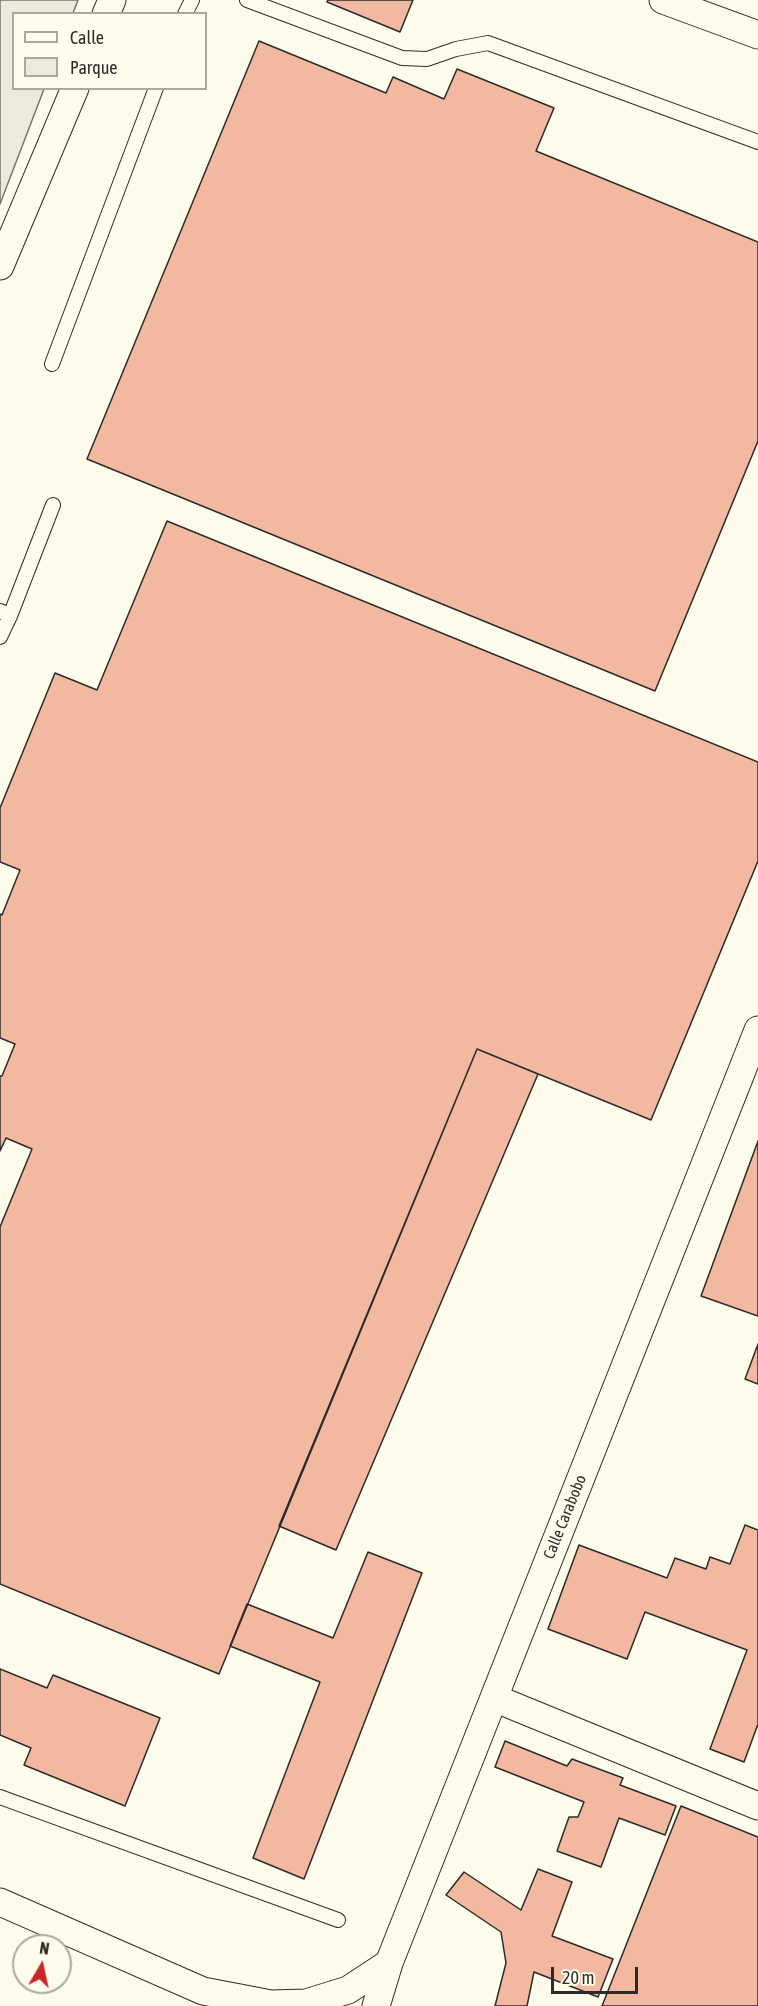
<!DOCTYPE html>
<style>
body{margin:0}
#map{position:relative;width:758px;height:2006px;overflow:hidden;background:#fdfbea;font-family:"Asap Condensed",sans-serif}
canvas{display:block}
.legend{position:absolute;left:12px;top:12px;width:195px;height:78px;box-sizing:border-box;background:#fdfbea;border:2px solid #a9a89e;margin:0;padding:8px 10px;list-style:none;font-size:18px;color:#2b2b2b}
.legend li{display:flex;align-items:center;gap:12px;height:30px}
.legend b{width:30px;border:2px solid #a9a89e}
.north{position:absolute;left:12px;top:1934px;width:60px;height:60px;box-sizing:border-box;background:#fdfbea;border:2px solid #a9a89e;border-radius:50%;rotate:9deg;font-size:16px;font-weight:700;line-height:24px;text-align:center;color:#2b2b2b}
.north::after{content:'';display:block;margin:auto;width:21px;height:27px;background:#c62828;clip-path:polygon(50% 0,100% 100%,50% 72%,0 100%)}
.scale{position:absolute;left:551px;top:1967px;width:87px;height:27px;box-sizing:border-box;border:3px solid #2b2b2b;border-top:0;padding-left:8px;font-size:18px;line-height:21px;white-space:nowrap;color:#2b2b2b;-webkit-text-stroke:4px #fdfbea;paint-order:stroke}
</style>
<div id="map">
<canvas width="758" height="2006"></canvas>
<ul class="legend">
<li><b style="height:8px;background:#fdfbea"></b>Calle</li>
<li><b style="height:16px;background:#ecebdb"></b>Parque</li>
</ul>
<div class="north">N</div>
<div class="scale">20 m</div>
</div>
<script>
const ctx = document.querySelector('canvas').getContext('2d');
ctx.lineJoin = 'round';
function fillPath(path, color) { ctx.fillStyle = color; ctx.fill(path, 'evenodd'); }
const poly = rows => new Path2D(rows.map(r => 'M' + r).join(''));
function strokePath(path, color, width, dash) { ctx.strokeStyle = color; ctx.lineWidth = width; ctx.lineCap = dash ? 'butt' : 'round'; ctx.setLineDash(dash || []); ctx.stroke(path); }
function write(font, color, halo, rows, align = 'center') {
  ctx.font = font + ' "Asap Condensed",sans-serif'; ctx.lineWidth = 4.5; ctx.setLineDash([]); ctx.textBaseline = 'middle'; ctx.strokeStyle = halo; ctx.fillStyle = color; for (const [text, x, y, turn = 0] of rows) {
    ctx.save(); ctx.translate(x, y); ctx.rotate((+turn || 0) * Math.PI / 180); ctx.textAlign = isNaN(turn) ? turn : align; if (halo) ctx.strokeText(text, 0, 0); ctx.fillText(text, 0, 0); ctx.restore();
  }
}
const green = poly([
 [0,0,78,0,73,13,14,14,14,88,44,89,0,204,0,0]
]);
fillPath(green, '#ecebdb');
strokePath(green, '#74746e', 1.5);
const building = poly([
 [328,0,413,0,400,32,327,2,328,0],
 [259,41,386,93,393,77,444,99,457,69,554,108,536,151,758,242,758,441,655,691,87,459,259,41],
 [167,521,758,762,758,861,651,1120,477,1049,219,1674,0,1584,0,1227,32,1149,6,1138,0,1151,0,1076,2,1076,15,1044,0,1038,0,914,2,915,20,870,0,862,0,808,55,673,97,690,167,521],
 [477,1049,538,1074,336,1550,279,1526,477,1049],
 [758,1141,758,1316,701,1296,758,1141],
 [758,1344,758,1384,745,1379,758,1344],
 [745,1525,758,1530,758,1724,744,1762,710,1749,747,1650,645,1612,627,1659,548,1629,579,1545,667,1578,675,1558,706,1569,710,1557,730,1564,745,1525],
 [368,1552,422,1573,304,1879,253,1858,320,1682,230,1646,247,1604,333,1638,368,1552],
 [0,1669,47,1688,53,1675,160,1718,125,1806,24,1765,31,1748,0,1735,0,1669],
 [505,1741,567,1766,572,1759,623,1778,620,1785,676,1806,665,1835,619,1818,601,1867,557,1851,569,1817,578,1817,584,1802,495,1767,505,1741],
 [681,1806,758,1837,758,2006,602,2006,681,1806],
 [538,1869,572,1882,552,1936,613,1959,598,1997,534,1972,527,2006,495,2006,506,1963,501,1932,446,1895,464,1872,521,1910,538,1869]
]);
fillPath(building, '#f2b8a0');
strokePath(building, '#2b2b2b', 1.5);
const service = poly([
 [247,0,402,58,427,59,456,49,488,43,758,142],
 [185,14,192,0],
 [52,364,156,88],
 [0,611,10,616,0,637],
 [10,616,53,505],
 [0,1797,338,1920]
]);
const minor = poly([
 [663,0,758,35],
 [106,14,112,0],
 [0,266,75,88],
 [494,1698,758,1806],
 [0,1902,203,1991,271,2004,306,2003,348,1990,389,1963],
 [376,2006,389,1963,758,1030]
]);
strokePath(service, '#2b2b2b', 16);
strokePath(minor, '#2b2b2b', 29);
strokePath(service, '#fdfbea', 14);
strokePath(minor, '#fdfbea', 27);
write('16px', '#2b2b2b', '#fdfbea', [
 ["Calle Carabobo",565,1517,-68]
]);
</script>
